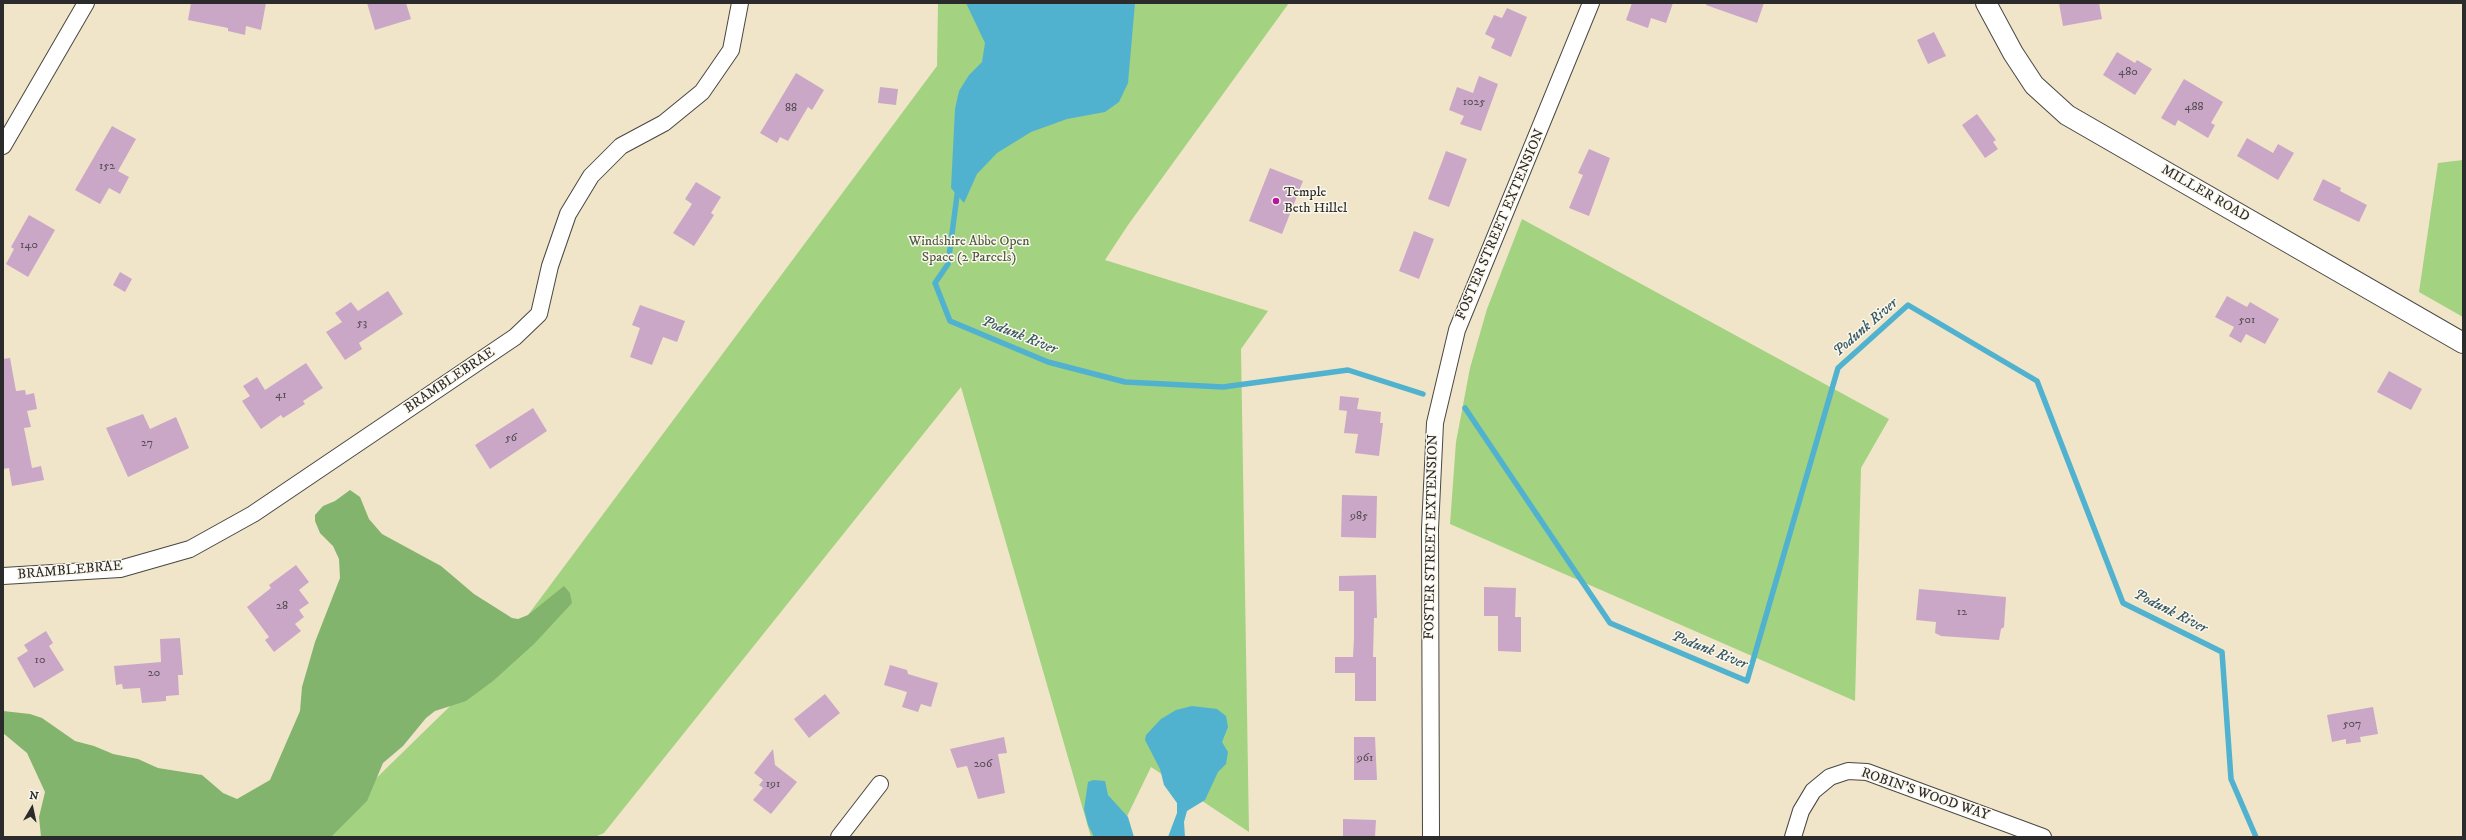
<!DOCTYPE html>
<style>
body{margin:0}
#map{position:relative;width:2466px;height:840px;overflow:hidden;background:#f0e5c9;font-family:"IM FELL DW Pica",serif}
canvas{display:block}
.frame{position:absolute;inset:0;border:4px solid #2b2b2b;pointer-events:none}
.north{position:absolute;left:12px;top:788px;width:40px;height:40px;-webkit-text-stroke:3px #fbf7ec;paint-order:stroke;rotate:9deg;font-size:11px;font-weight:700;line-height:16px;text-align:center;color:#2b2b2b}
.north::after{content:'';display:block;margin:auto;width:14px;height:18px;background:#2b2b2b;clip-path:polygon(50% 0,100% 100%,50% 72%,0 100%)}
</style>
<div id="map">
<canvas width="2466" height="840"></canvas>
<div class="frame"></div>
<div class="north">N</div>
</div>
<script>
const ctx = document.querySelector('canvas').getContext('2d');
ctx.lineJoin = 'round';
function fillPath(path, color) { ctx.fillStyle = color; ctx.fill(path, 'evenodd'); }
const poly = rows => new Path2D(rows.map(r => 'M' + r).join(''));
function strokePath(path, color, width, dash) { ctx.strokeStyle = color; ctx.lineWidth = width; ctx.lineCap = dash ? 'butt' : 'round'; ctx.setLineDash(dash || []); ctx.stroke(path); }
function write(font, color, halo, rows, align = 'center') {
  ctx.font = font + ' "IM FELL DW Pica",serif'; ctx.lineWidth = 3; ctx.setLineDash([]); ctx.textBaseline = 'middle'; ctx.strokeStyle = halo; ctx.fillStyle = color; for (const [text, x, y, turn = 0] of rows) {
    ctx.save(); ctx.translate(x, y); ctx.rotate((+turn || 0) * Math.PI / 180); ctx.textAlign = isNaN(turn) ? turn : align; if (halo) ctx.strokeText(text, 0, 0); ctx.fillText(text, 0, 0); ctx.restore();
  }
}
fillPath(poly([
 [938,3,1289,3,1128,225,1105,260,1268,311,1241,349,1249,832,1151,767,1117,837,1091,837,961,387,604,833,595,837,316,837,485,672,528,615,937,66],
 [2463,160,2463,317,2419,292,2438,163],
 [1522,219,1889,419,1861,468,1855,701,1450,524,1456,442,1470,368,1487,309]
]), '#a3d280');
fillPath(poly([
 [350,490,360,497,369,519,382,534,441,566,474,594,512,618,518,619,528,615,564,586,570,593,572,603,534,644,493,681,466,701,435,711,426,718,403,746,383,763,367,801,331,837,41,837,39,817,45,792,27,753,3,733,3,711,30,714,42,718,75,741,94,746,113,754,138,759,158,768,202,775,223,793,237,799,270,780,300,711,302,687,315,642,340,578,339,559,333,546,320,533,315,521,315,515,323,506,335,501]
]), '#82b46e');
fillPath(poly([
 [966,3,1135,3,1128,83,1119,102,1105,112,1067,119,1031,132,997,153,977,174,964,203,951,188,955,109,959,91,969,75,982,62,985,43],
 [1192,706,1217,709,1226,716,1228,727,1222,742,1228,752,1226,764,1218,772,1205,800,1187,811,1184,822,1185,837,1168,837,1177,813,1177,803,1164,785,1160,769,1145,740,1146,735,1161,719,1176,710],
 [1093,780,1105,781,1108,795,1128,817,1134,837,1094,837,1088,825,1084,809,1088,782]
]), '#51b2d0');
strokePath(poly([
 [958,188,948,264,935,283,950,321,1048,362,1125,382,1223,387,1348,370,1423,394],
 [1465,408,1610,623,1747,681,1838,368,1908,305,2037,381,2123,603,2222,652,2231,779,2256,837]
]), '#51b2d0', 5.5);
fillPath(poly([
 [191,3,266,3,261,30,246,26,245,35,228,31,228,28,188,20],
 [367,3,406,3,411,19,375,30],
 [1632,3,1673,3,1666,23,1651,18,1648,28,1626,20],
 [1706,3,1764,3,1757,23,1706,5],
 [2059,3,2099,3,2102,19,2063,26],
 [1507,8,1527,17,1511,57,1491,48,1495,39,1485,34,1494,15,1502,18],
 [1934,32,1946,56,1928,64,1917,40],
 [2117,52,2135,63,2137,60,2152,69,2135,95,2103,75],
 [796,73,824,90,812,110,808,107,788,141,780,137,777,143,760,133],
 [1479,76,1498,84,1481,131,1460,124,1464,116,1449,110,1457,87,1473,93],
 [2184,79,2223,102,2211,123,2215,125,2208,138,2178,120,2175,126,2161,118],
 [880,87,898,89,896,105,878,103],
 [1977,114,1996,140,1993,142,1998,149,1985,158,1962,125],
 [112,126,136,139,118,171,129,177,120,194,109,188,100,204,75,190],
 [2247,138,2273,153,2278,144,2294,153,2278,180,2237,156],
 [1589,149,1610,158,1589,216,1569,208,1583,175,1578,173],
 [1446,151,1467,159,1449,207,1428,199],
 [1270,168,1303,181,1282,234,1249,221],
 [2323,179,2341,188,2340,191,2367,205,2359,222,2313,200],
 [696,182,721,197,711,213,714,215,694,246,673,233,692,204,685,199],
 [29,215,55,230,28,277,6,264,14,249,11,247],
 [1414,231,1434,239,1419,279,1399,271],
 [120,272,132,279,125,292,113,285],
 [388,291,403,314,359,343,362,349,345,360,326,332,342,322,335,313,351,302,358,311],
 [2227,296,2247,307,2250,302,2279,319,2265,344,2246,334,2241,343,2229,336,2234,327,2215,317],
 [640,305,685,321,677,342,663,337,652,365,630,357,640,328,632,325],
 [10,358,16,391,25,390,26,395,34,393,37,409,27,411,31,427,24,428,32,468,41,466,44,480,12,486,9,468,3,469,3,359],
 [306,363,323,388,303,401,305,404,283,418,281,415,261,429,242,401,250,396,243,386,257,377,265,390],
 [2389,371,2422,389,2411,410,2377,392],
 [1340,396,1359,398,1357,409,1381,412,1380,423,1383,423,1379,456,1355,453,1358,434,1344,433,1347,411,1339,410],
 [533,408,547,431,490,469,475,445],
 [143,414,150,429,176,417,189,448,128,477,106,428],
 [1342,495,1377,496,1376,538,1341,537],
 [296,565,309,582,299,590,309,603,299,610,304,617,295,624,301,631,274,652,265,640,269,637,247,607,271,588,269,585],
 [1376,575,1377,618,1374,618,1373,657,1376,657,1376,701,1355,701,1355,673,1335,673,1335,657,1353,657,1354,638,1354,591,1339,591,1339,576],
 [1484,587,1516,588,1515,617,1521,617,1521,652,1498,651,1498,616,1484,616],
 [1919,589,2006,597,2004,627,2001,629,1999,640,1941,636,1935,633,1936,622,1916,620],
 [46,631,53,643,49,646,64,670,34,688,17,658,28,651,24,645],
 [180,638,183,675,178,675,179,695,166,696,166,701,142,703,140,688,123,689,122,684,116,685,114,666,161,662,160,639],
 [890,665,907,670,908,674,938,683,931,707,921,704,918,712,902,707,907,692,884,685],
 [825,694,840,713,809,738,794,719],
 [2373,707,2378,734,2360,737,2361,742,2346,744,2346,739,2332,742,2327,715],
 [1004,737,1007,753,998,754,1005,793,978,799,967,766,957,768,950,749],
 [1354,737,1375,737,1377,780,1354,780],
 [773,749,775,765,797,782,771,814,753,800,763,788,759,785,763,780,754,773],
 [1343,819,1376,820,1375,837,1343,836]
]), '#caa7c7');
const minor = poly([
 [3,146,86,3],
 [3,576,120,569,190,549,253,514,515,337,539,314,550,266,568,214,591,176,621,146,664,123,702,92,731,50,740,3],
 [839,837,880,784],
 [1431,837,1430,529,1435,423,1457,330,1591,3],
 [1793,837,1801,811,1813,791,1830,777,1848,771,1867,772,2043,837]
]);
const tertiary = poly([
 [1986,3,2013,53,2034,85,2067,115,2463,343]
]);
strokePath(minor, '#494743', 18);
strokePath(tertiary, '#494743', 22);
strokePath(minor, '#fff', 16);
strokePath(tertiary, '#fff', 20);
for (const [x, y, r, color] of [
 [1276,201,4,"#b5179e"]
]) { const dot = new Path2D(); dot.arc(x, y, r, 0, 2 * Math.PI); ctx.fillStyle = color; ctx.fill(dot); strokePath(dot, '#fbf7ec', 1.5); }
write('12px', '#534a52', null, [
 ["480",2128,73],
 ["1025",1474,103],
 ["488",2194,108],
 ["88",791,109],
 ["152",107,167],
 ["140",29,246],
 ["501",2247,321],
 ["53",362,324],
 ["41",281,396],
 ["56",511,439],
 ["27",147,444],
 ["985",1359,517],
 ["28",282,607],
 ["12",1962,613],
 ["10",40,661],
 ["20",154,674],
 ["507",2352,725],
 ["961",1365,759],
 ["206",983,765],
 ["191",773,785]
]);
write('14px', '#2b2b2b', '#fbf7ec', [
 ["Temple",1284,193],
 ["Beth Hillel",1284,209]
], 'left');
write('14px', '#2b2b2b', '#fbf7ec', [
 ["MILLER ROAD",2205,194,30],
 ["FOSTER STREET EXTENSION",1501,225,-67],
 ["BRAMBLEBRAE",450,381,-34],
 ["FOSTER STREET EXTENSION",1432,537,-89],
 ["BRAMBLEBRAE",70,571,-5],
 ["ROBIN'S WOOD WAY",1925,795,19]
]);
write('14px', '#4f5d44', '#fbf7ec', [
 ["Windshire Abbe Open",969,242],
 ["Space (2 Parcels)",969,258]
]);
write('italic 15px', '#385a65', '#fbf7ec', [
 ["Podunk River",1866,328,-41],
 ["Podunk River",1019,336,22],
 ["Podunk River",2170,612,27],
 ["Podunk River",1709,651,22]
]);
</script>
